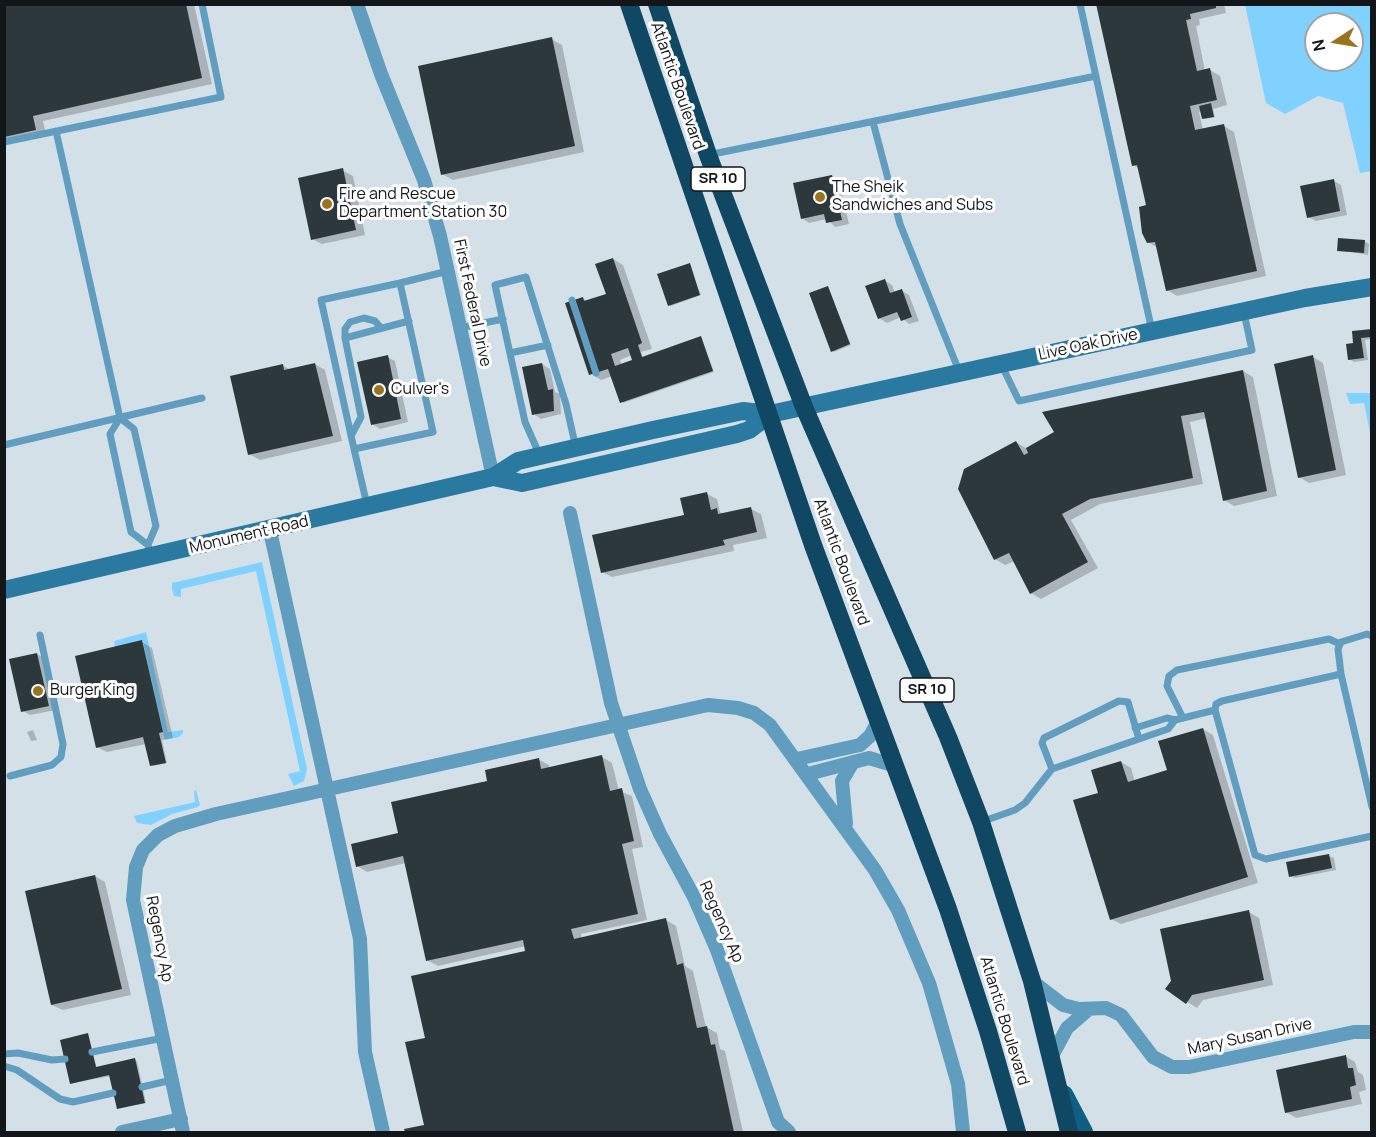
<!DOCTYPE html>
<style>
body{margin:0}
#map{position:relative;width:1376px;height:1137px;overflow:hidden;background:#d4e0e8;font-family:Manrope,sans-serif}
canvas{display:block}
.frame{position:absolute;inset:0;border:6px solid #121619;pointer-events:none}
.north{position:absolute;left:1304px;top:12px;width:60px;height:60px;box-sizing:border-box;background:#fff;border:2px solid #a0a2a3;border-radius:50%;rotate:258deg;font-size:16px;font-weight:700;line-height:24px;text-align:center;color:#121619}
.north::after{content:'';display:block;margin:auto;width:21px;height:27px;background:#99741f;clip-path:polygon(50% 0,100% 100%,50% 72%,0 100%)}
</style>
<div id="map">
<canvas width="1376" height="1137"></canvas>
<div class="frame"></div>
<div class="north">N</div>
</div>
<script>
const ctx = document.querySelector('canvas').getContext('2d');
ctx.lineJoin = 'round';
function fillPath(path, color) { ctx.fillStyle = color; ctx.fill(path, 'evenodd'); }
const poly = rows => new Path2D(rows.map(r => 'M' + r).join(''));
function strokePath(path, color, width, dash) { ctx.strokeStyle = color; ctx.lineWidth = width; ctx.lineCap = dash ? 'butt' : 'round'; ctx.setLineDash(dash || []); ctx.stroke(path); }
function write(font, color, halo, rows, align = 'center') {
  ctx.font = font + ' Manrope,sans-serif'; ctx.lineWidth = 6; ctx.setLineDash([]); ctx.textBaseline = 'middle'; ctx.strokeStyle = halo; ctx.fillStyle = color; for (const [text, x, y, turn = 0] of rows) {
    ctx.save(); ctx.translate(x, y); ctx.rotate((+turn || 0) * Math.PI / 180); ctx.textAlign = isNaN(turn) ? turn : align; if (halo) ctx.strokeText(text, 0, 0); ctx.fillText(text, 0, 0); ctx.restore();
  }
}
fillPath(poly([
 [1245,5,1371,5,1371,171,1360,173,1343,103,1318,96,1285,114,1266,103],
 [1316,24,1352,24,1352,60,1316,60],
 [1346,393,1371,393,1371,437,1364,403,1350,404],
 [262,562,307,769,304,781,294,786,288,774,300,771,256,571,181,589,181,597,174,596,172,589,172,583],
 [146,632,168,732,183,730,183,733,179,737,165,740,143,641,115,647,114,641],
 [196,790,200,805,198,807,172,814,151,825,137,823,134,816,195,802,194,792]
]), '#80d1fd');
fillPath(poly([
 [4,4,194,4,212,84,43,121,46,135,4,144],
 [1098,4,1224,4,1226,13,1199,19,1200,25,1196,26,1205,71,1210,70,1220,76,1227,105,1213,109,1215,117,1205,119,1202,111,1199,112,1203,130,1224,126,1234,132,1266,276,1177,296,1167,290,1158,248,1148,242,1148,206,1140,169,1133,165],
 [551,39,562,45,584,152,453,180,442,174],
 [342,170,353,176,365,235,322,244,312,239],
 [832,176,839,180,849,224,835,227,827,219,809,223,802,218],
 [1334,181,1341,185,1347,215,1316,221,1308,217],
 [1364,241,1369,244,1368,255,1339,250],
 [613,259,623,265,652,349,641,352,643,358,701,338,714,372,623,403,613,376,601,380,591,374,583,298,588,302,608,295],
 [632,355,634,361,622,365,620,360],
 [689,265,701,295,671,306,669,305],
 [884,280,892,285,895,293,902,291,909,295,919,321,909,324,901,317,887,323,879,318],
 [828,288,851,345,834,352,833,351],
 [1372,330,1372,339,1365,340,1368,360,1354,362,1349,359,1355,344,1353,332],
 [387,357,395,361,408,422,380,429,372,424],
 [1313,357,1323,363,1346,475,1309,483,1299,477],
 [315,364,325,370,342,441,260,460,249,454,282,365,291,370],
 [542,364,550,369,555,392,560,394,561,414,541,419,534,414],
 [1243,371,1253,377,1277,496,1234,506,1224,500,1207,418,1190,422,1203,484,1100,504,1071,520,1098,568,1041,599,1031,593,1015,561,1005,565,995,559,1016,442,1027,449],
 [707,494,717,499,720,512,724,514,751,509,761,514,767,538,733,545,734,551,612,577,602,572,686,516],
 [142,642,152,648,173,738,162,740,167,763,153,766,146,744,107,752,97,747],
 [37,654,44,658,56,710,30,715,23,711],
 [1203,729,1213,735,1258,883,1121,924,1111,919,1100,794,1121,762,1131,768,1135,782,1169,771],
 [33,730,37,740,31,741,27,732],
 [602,757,612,763,619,791,632,796,643,847,632,849,647,920,581,934,582,939,666,920,676,926,685,966,693,971,706,1027,717,1033,720,1049,725,1051,743,1132,407,1132,406,1130,426,1126,426,1039,527,952,526,946,438,966,427,960,406,863,367,872,357,866,400,835,489,782,538,759,549,765,549,768],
 [1329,856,1334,858,1336,870,1295,878,1290,876],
 [95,876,105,882,131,995,63,1010,52,1005],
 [1249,912,1259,918,1273,985,1203,1000,1197,1008,1167,989],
 [88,1035,97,1069,137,1061,146,1103,118,1108,111,1076,72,1083],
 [1345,1056,1355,1062,1358,1072,1363,1075,1366,1090,1359,1092,1362,1104,1296,1118,1286,1112]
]), '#0003');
fillPath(poly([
 [4,4,186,4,202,78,33,116,36,130,4,137],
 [1096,4,1216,4,1216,8,1190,14,1191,19,1186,20,1197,71,1210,68,1217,100,1190,106,1195,130,1224,124,1257,271,1166,291,1155,242,1147,243,1142,233,1139,207,1146,205,1137,165,1132,166],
 [552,37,575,146,441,175,418,66],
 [1211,103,1214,117,1202,119,1199,106],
 [343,168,356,230,311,240,298,178],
 [832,175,842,220,826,223,824,214,801,219,793,183],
 [1334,179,1340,211,1307,218,1300,186],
 [1338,238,1365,240,1364,253,1337,251],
 [613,258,642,343,638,345,642,357,701,336,713,371,620,403,608,369,589,375,565,303,583,297,584,301,606,294,595,264],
 [628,348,632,360,615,366,611,354],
 [690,263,700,295,668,306,657,274],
 [885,279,890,293,902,289,912,317,901,321,897,312,878,319,865,286],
 [828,286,850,344,831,352,809,293],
 [1372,329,1372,337,1361,338,1364,358,1348,360,1346,344,1353,343,1352,331],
 [388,355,401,419,371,425,357,362],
 [1313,355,1336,470,1298,478,1274,364],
 [315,363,333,436,248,455,230,376,283,364,284,370],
 [542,363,548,390,553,389,554,411,532,415,522,367],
 [1243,370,1267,491,1223,501,1204,412,1181,416,1193,478,1090,499,1062,514,1088,562,1030,594,1009,553,994,560,958,489,964,469,1016,441,1024,455,1028,453,1026,448,1054,432,1042,412],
 [707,492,711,510,717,508,718,514,751,507,757,532,723,540,725,545,601,573,592,535,684,515,680,498],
 [142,640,163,732,159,733,166,763,150,766,143,737,96,748,75,656],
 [37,653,49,706,21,712,9,659],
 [1203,728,1248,877,1110,920,1073,800,1098,793,1091,770,1121,761,1128,782,1167,770,1158,741],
 [602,755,610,791,622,788,634,841,622,844,638,914,571,929,574,939,666,918,677,965,683,963,697,1028,707,1026,711,1045,715,1044,734,1132,405,1132,404,1129,424,1125,405,1042,425,1038,411,976,525,951,523,940,426,961,403,856,356,867,351,844,398,833,391,802,487,781,485,770,539,758,541,769],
 [1329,854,1332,868,1289,877,1286,862],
 [95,875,122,989,51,1005,25,891],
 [1249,910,1264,980,1192,995,1186,1004,1165,989,1171,981,1160,929],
 [88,1033,96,1067,135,1058,145,1103,117,1109,109,1075,70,1084,60,1040],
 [1346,1055,1348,1068,1353,1068,1356,1085,1350,1087,1352,1099,1285,1113,1276,1070]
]), '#2d383d');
strokePath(poly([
 [1080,4,1152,331],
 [873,122,900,224,959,371],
 [56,131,120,418,134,429,156,526,148,545,150,554],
 [4,142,221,97,202,4],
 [708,155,1096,76],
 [400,283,448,271],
 [572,300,596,373],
 [460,328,503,319],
 [345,338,345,329,350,322,364,318,375,321,381,328],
 [510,353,548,345],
 [1002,366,1019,401,1252,350,1244,313],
 [120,418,110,434,131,532,148,545],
 [351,436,361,417,345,338,409,321],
 [4,445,202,398],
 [354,449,433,432,400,283,321,300,354,449,367,505],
 [540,456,525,422,495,285,526,277,566,404,576,448],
 [1372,636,1367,634,1341,642,1338,649,1341,674,1222,701,1216,704,1215,710,1255,855,1266,859,1372,836],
 [1341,674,1372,807],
 [1183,718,1167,686,1169,676,1177,670,1329,639,1340,644],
 [1135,728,1167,718,1175,720,1215,710],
 [1052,769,1042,743,1044,738,1119,701,1128,702,1139,739],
 [10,776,52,765,61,757,63,744,40,635],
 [981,822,1015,810,1025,803,1052,769,1168,729,1175,720],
 [92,1052,163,1038],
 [4,1054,18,1053,52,1060,65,1059],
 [4,1066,17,1070,60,1099,73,1102,113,1093],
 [142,1087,172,1080]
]), '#609dbe', 7);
strokePath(poly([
 [357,4,381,74,424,180,440,236,493,477],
 [570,513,611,703,640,789,660,834,694,897,717,950,778,1122,789,1132],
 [270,531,360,939,365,1052,383,1132],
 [797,759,860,745,870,736,879,720],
 [808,774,869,758,896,766],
 [846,824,842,781,853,762],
 [1032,981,1063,1005,1079,1009,1106,1008,1121,1015,1153,1057,1172,1067,1189,1067,1354,1032,1372,1032],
 [1052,1056,1067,1028,1089,1009],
 [122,1132,181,1119],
 [183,1132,133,900,136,867,143,850,158,835,175,826,216,814,708,705,738,708,754,713,770,725,875,870,898,910,929,983,958,1084,963,1132]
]), '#609dbe', 14);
strokePath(poly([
 [493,477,522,483,737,434,749,430,770,414],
 [4,590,493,477,518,461,653,430,743,411,770,414,1305,298,1372,287]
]), '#2a79a0', 18);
strokePath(poly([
 [1064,1094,1084,1132]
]), '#0f5f82', 18);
strokePath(poly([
 [629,4,813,545,948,909,988,1031,1017,1132],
 [657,4,708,155,804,407,948,737,981,822,1032,981,1069,1132]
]), '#104863', 18);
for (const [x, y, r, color] of [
 [820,197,6,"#99741f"],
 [327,204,6,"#99741f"],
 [379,390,6,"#99741f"],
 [38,691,6,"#99741f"]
]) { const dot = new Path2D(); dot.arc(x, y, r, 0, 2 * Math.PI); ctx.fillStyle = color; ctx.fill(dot); strokePath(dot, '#fff', 2); }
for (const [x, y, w] of [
 [718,179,54],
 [927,690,54]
]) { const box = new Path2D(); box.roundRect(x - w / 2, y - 12, w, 24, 4.5); ctx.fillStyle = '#fff'; ctx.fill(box); strokePath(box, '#121619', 1.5); }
write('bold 15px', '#121619', null, [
 ["SR 10",718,179],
 ["SR 10",927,690]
]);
write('16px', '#121619', '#fff', [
 ["Atlantic Boulevard",677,86,71],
 ["First Federal Drive",472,303,78],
 ["Live Oak Drive",1088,345,-12],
 ["Monument Road",249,535,-13],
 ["Atlantic Boulevard",841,562,70],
 ["Regency Ap",721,922,66],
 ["Regency Ap",159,939,79],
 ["Atlantic Boulevard",1004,1021,73],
 ["Mary Susan Drive",1250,1037,-12]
]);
write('16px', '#121619', '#fff', [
 ["The Sheik",832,188],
 ["Sandwiches and Subs",832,206],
 ["Fire and Rescue",339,195],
 ["Department Station 30",339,213],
 ["Culver's",391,390],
 ["Burger King",50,691]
], 'left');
</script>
